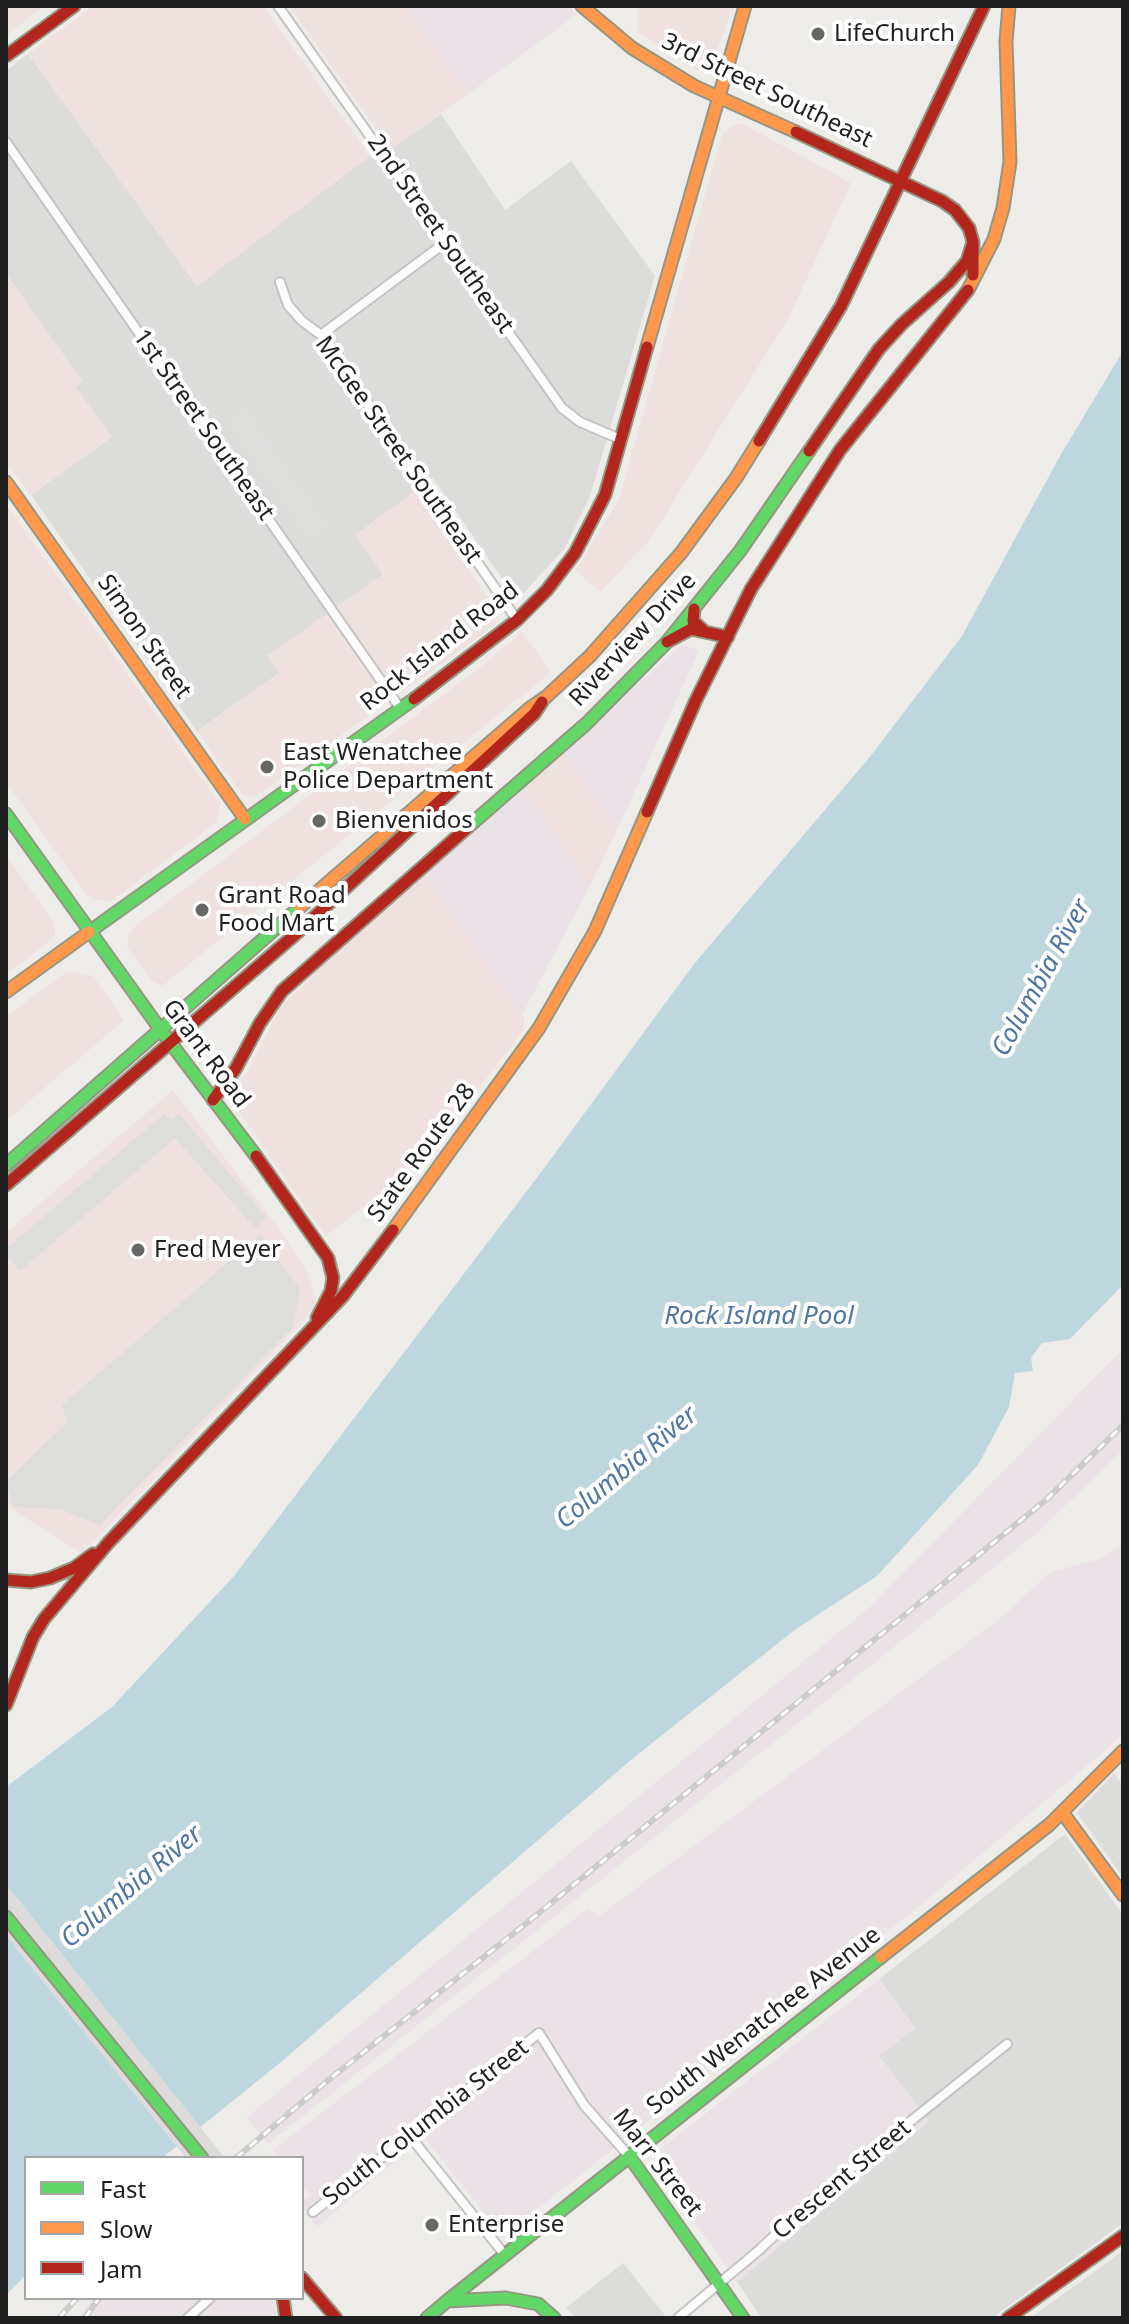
<!DOCTYPE html>
<style>
body{margin:0}
#map{position:relative;width:1129px;height:2324px;overflow:hidden;background:#edece9;font-family:"Noto Sans",sans-serif}
canvas{display:block}
.frame{position:absolute;inset:0;border:8px solid #1f1f1f;pointer-events:none}
.legend{position:absolute;left:24px;top:2156px;width:280px;height:144px;box-sizing:border-box;background:#fff;border:2px solid #a5a5a5;margin:0;padding:10px 14px;list-style:none;font-size:24px;color:#1f1f1f}
.legend li{display:flex;align-items:center;gap:16px;height:40px}
.legend b{width:40px;border:2px solid #a5a5a5}
</style>
<div id="map">
<canvas width="1129" height="2324"></canvas>
<div class="frame"></div>
<ul class="legend">
<li><b style="height:10px;background:#63d668"></b>Fast</li>
<li><b style="height:10px;background:#ff974d"></b>Slow</li>
<li><b style="height:10px;background:#b3261e"></b>Jam</li>
</ul>
</div>
<script>
const ctx = document.querySelector('canvas').getContext('2d');
ctx.lineJoin = 'round';
function fillPath(path, color) { ctx.fillStyle = color; ctx.fill(path, 'evenodd'); }
const poly = rows => new Path2D(rows.map(r => 'M' + r).join(''));
function strokePath(path, color, width, dash) { ctx.strokeStyle = color; ctx.lineWidth = width; ctx.lineCap = dash ? 'butt' : 'round'; ctx.setLineDash(dash || []); ctx.stroke(path); }
function write(font, color, halo, rows, align = 'center') {
  ctx.font = font + ' "Noto Sans",sans-serif'; ctx.lineWidth = 8; ctx.setLineDash([]); ctx.textBaseline = 'middle'; ctx.strokeStyle = halo; ctx.fillStyle = color; for (const [text, x, y, turn = 0] of rows) {
    ctx.save(); ctx.translate(x, y); ctx.rotate((+turn || 0) * Math.PI / 180); ctx.textAlign = isNaN(turn) ? turn : align; if (halo) ctx.strokeText(text, 0, 0); ctx.fillText(text, 0, 0); ctx.restore();
  }
}
fillPath(poly([
 [28,54,197,286,370,156,375,160,441,114,505,210,571,161,655,276,590,496,565,548,521,596,514,596,433,478,356,535,383,574,268,656,279,673,197,731,31,495,112,437,75,387,82,381,6,274,6,71],
 [1114,1773,1123,1786,1123,1877,1077,1813],
 [1065,1834,1123,1915,1123,2223,992,2318,762,2318,737,2282,929,2121,879,2056,915,2028,879,1979],
 [1123,2251,1123,2318,1030,2318],
 [623,2263,667,2318,576,2318,566,2308]
]), '#dcdcda');
fillPath(poly([
 [6,6,45,6,6,35],
 [93,6,263,6,370,156,197,286,28,54],
 [289,6,405,6,468,94,391,149],
 [638,6,733,6,712,64,698,71,638,32],
 [741,123,851,183,788,319,648,542,600,592,576,570,619,499,722,135,730,127],
 [6,274,82,381,76,387,112,437,31,495,6,463],
 [415,491,498,613,494,626,256,796,249,797,242,794,197,731,279,673,267,656,383,574,355,535],
 [6,504,220,804,217,822,111,901,94,900,86,894,6,782],
 [522,632,551,672,162,986,152,981,127,947,129,934,135,926,478,669],
 [563,751,617,830,590,886,525,788],
 [6,849,9,859,54,923,55,934,48,943,6,974],
 [425,875,524,1018,524,1029,472,1097,426,1149,376,1197,326,1236,230,1099,246,1075,280,1008,322,966],
 [68,971,93,976,124,1020,6,1121,6,1016],
 [173,1090,283,1234,308,1274,317,1306,82,1553,11,1509,6,1499,6,1233]
]), '#eee1df');
fillPath(poly([
 [405,6,568,6,576,15,468,94],
 [683,644,699,651,617,830,563,751],
 [525,788,590,886,522,1015,425,875],
 [1123,1349,1123,1450,1036,1534,268,2144,246,2118,870,1607],
 [1123,1545,1123,1733,1106,1750,911,1913,503,2236,424,2137,317,2227,302,2207,302,2202,310,2195,302,2185,302,2158,280,2158,273,2150,589,1908,598,1917,1002,1617,1050,1572,1100,1559],
 [879,1979,915,2028,879,2056,929,2121,737,2282,656,2168,656,2152],
 [92,2298,273,2298,277,2318,78,2318]
]), '#eae2e7');
fillPath(poly([
 [245,404,332,528,325,533,308,542,224,423],
 [164,1114,171,1120,179,1114,267,1218,255,1228,175,1138,20,1271,6,1255,6,1249],
 [260,1235,300,1289,293,1327,100,1525,60,1509,13,1507,6,1481,67,1423,62,1405]
]), '#dddddc');
fillPath(poly([
 [1123,351,1123,1285,1070,1339,1042,1343,1031,1358,1033,1371,1015,1373,1009,1407,978,1465,877,1576,796,1629,632,1759,281,2062,162,2158,26,2158,26,2275,6,2295,6,1787,112,1707,234,1576,542,1171,694,964,869,758,962,636,1060,456]
]), '#bed7de');
fillPath(poly([
 [6,1884,225,2158,186,2158,6,1936]
]), '#dddcdb');
const street = poly([
 [278,6,562,408,580,422,620,439],
 [6,142,400,708],
 [280,282,288,305,302,321,321,335,517,620],
 [321,335,446,242],
 [409,2135,504,2254],
 [313,2212,539,2033,584,2105,629,2156],
 [188,2318,210,2298],
 [678,2318,758,2251,811,2201,1007,2044]
]);
const fast = poly([
 [6,814,160,1029,256,1156],
 [468,827,587,723,667,642,740,551,809,451],
 [89,932,414,699],
 [6,1165,300,907],
 [6,1917,202,2158],
 [629,2156,743,2318],
 [447,2301,881,1957],
 [427,2318,447,2301,506,2298,538,2304,554,2318]
]);
const slow = poly([
 [582,6,632,48,694,86,796,132],
 [968,290,994,239,1003,208,1010,162,1006,41,1009,6],
 [647,347,745,6],
 [6,482,245,819],
 [300,907,530,708,546,697,590,656,681,553,736,478,759,441],
 [6,992,89,932],
 [393,1230,539,1028,595,931,647,812],
 [1062,1812,1123,1895],
 [881,1957,1049,1825,1123,1751]
]);
const jam = poly([
 [6,56,74,6],
 [796,132,942,201,955,210,969,228,973,242,967,261,949,282,902,324,879,349,809,451],
 [973,242,973,275],
 [759,441,841,306,984,6],
 [694,609,693,621,703,630],
 [667,642,691,629,728,637],
 [414,699,517,620,547,590,575,553,605,495,647,347],
 [647,812,696,700,751,589,840,450,968,290],
 [213,1100,236,1068,260,1023,282,991,468,827],
 [256,1156,328,1258,333,1278,331,1291,317,1318],
 [6,1185,298,932,534,714,542,702],
 [6,1580,31,1582,50,1578,74,1568,93,1554],
 [6,1705,33,1637,44,1619,109,1542,343,1296,393,1230],
 [302,2278,336,2318],
 [283,2298,286,2318],
 [1008,2318,1123,2236]
]);
strokePath(street, '#c4c4c2', 12);
strokePath(fast, '#949682', 15);
strokePath(slow, '#949682', 15);
strokePath(jam, '#949682', 15);
strokePath(street, '#fcfcfc', 8);
strokePath(fast, '#63d668', 11);
strokePath(slow, '#ff974d', 11);
strokePath(jam, '#b3261e', 11);
const rail = poly([
 [236,2158,332,2077,523,1926,1047,1499,1123,1425],
 [59,2318,77,2298],
 [85,2318,99,2298]
]);
strokePath(rail, '#cbcbca', 6);
strokePath(rail, '#fff', 3, [9]);
for (const [x, y, r, color] of [
 [818,34,8,"#676766"],
 [267,767,8,"#676766"],
 [319,821,8,"#676766"],
 [202,910,8,"#676766"],
 [138,1250,8,"#676766"],
 [432,2225,8,"#676766"]
]) { const dot = new Path2D(); dot.arc(x, y, r, 0, 2 * Math.PI); ctx.fillStyle = color; ctx.fill(dot); strokePath(dot, '#fff', 3); }
write('24px', '#1f1f1f', '#fff', [
 ["LifeChurch",834,34],
 ["East Wenatchee",283,753],
 ["Police Department",283,781],
 ["Bienvenidos",335,821],
 ["Grant Road",218,896],
 ["Food Mart",218,924],
 ["Fred Meyer",154,1250],
 ["Enterprise",448,2225]
], 'left');
write('24px', '#1f1f1f', '#fff', [
 ["3rd Street Southeast",767,91,26],
 ["2nd Street Southeast",440,234,55],
 ["1st Street Southeast",203,425,55],
 ["McGee Street Southeast",398,450,55],
 ["Simon Street",144,637,55],
 ["Riverview Drive",633,640,-47],
 ["Rock Island Road",440,647,-38],
 ["Grant Road",206,1054,53],
 ["State Route 28",422,1153,-54],
 ["South Wenatchee Avenue",764,2021,-38],
 ["South Columbia Street",426,2123,-38],
 ["Marr Street",657,2163,52],
 ["Crescent Street",842,2180,-40]
]);
write('italic 26px', '#4f77a1', '#fff', [
 ["Columbia River",1042,978,-61],
 ["Rock Island Pool",759,1317],
 ["Columbia River",627,1468,-40],
 ["Columbia River",132,1887,-40]
]);
</script>
